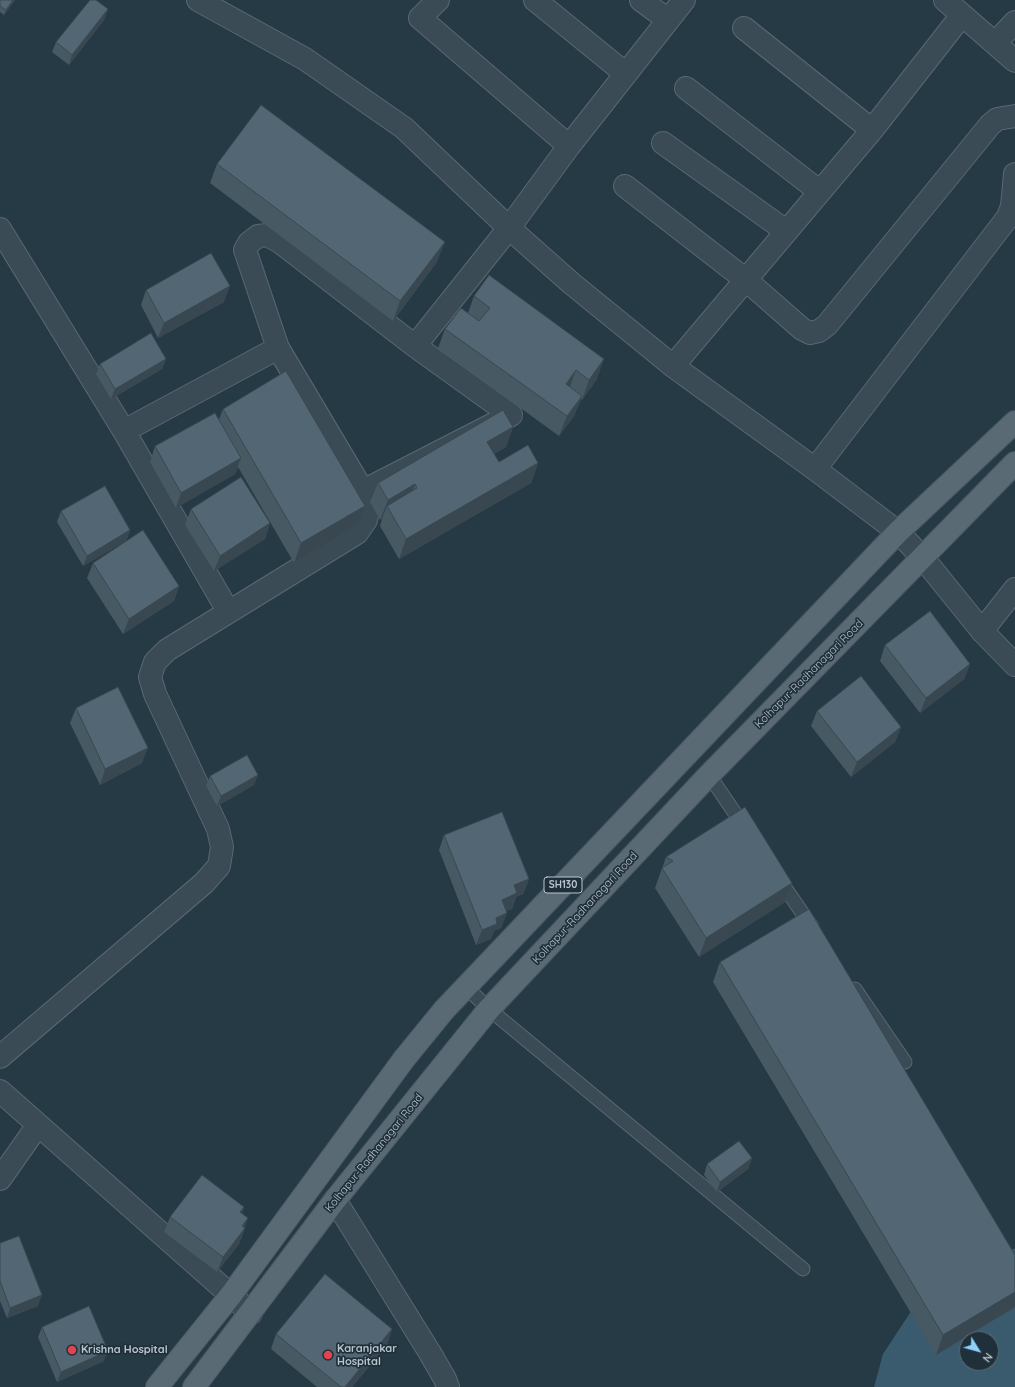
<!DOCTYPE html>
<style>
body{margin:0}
#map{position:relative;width:1015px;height:1387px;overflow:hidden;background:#263a45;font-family:Quicksand,sans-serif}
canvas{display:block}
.north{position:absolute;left:959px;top:1331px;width:40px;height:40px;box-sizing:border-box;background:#20303a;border:1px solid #5d6c75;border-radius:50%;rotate:127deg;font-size:11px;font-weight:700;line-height:16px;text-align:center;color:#b9c5ce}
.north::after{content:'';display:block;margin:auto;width:14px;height:18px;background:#8fd0fd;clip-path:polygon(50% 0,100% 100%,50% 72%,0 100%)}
</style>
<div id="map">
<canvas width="1015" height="1387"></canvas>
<div class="north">N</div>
</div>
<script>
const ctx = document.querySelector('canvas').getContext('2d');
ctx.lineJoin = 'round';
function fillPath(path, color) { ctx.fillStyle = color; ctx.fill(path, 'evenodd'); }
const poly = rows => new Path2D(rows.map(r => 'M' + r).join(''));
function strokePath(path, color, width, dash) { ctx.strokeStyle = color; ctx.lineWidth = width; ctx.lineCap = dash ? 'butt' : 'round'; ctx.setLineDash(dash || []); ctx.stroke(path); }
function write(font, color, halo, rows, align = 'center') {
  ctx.font = font + ' Quicksand,sans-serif'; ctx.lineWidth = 3.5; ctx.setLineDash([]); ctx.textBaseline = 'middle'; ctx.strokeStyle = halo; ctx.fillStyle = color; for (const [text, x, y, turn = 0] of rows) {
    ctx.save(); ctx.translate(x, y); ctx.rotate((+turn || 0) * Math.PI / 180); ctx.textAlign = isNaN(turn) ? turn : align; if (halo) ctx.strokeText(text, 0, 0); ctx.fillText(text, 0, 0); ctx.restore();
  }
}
fillPath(poly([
 [952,1249,1015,1249,1015,1387,874,1387,883,1354],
 [967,1339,991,1339,991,1363,967,1363]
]), '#3a5a6d');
const service = poly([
 [709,775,745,828],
 [779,879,812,927],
 [466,987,489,1009,803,1269],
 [855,989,905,1062]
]);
const minor = poly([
 [438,0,420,18,569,146],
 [535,0,626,74],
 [641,0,668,20],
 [945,0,1015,61],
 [744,28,872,130],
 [995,43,1015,22],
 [686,88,819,191],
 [663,143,786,231],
 [625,186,746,280,802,329,810,333,819,331,827,325,990,125,997,119,1015,116],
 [0,229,124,431,228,611],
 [267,235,280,242,415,346,511,415,363,491,278,348,245,250,249,243,258,236,267,235],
 [415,346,509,228,569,146,684,0],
 [673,366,872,130,962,15],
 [124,431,278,348],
 [815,469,1008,217,1012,206,1015,174],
 [982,631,1015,589],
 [0,1057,204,883,219,866,222,847,218,829,155,694,150,677,155,662,167,650,357,533,366,520,369,506,363,491],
 [0,1091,251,1313],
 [0,1179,38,1125],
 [335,1200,430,1353,445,1379,448,1387]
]);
const tertiary = poly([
 [198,0,305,59,404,128,509,228,571,283,673,366,815,469,898,532,923,558,982,631,1015,665]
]);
const primary = poly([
 [157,1387,231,1295,404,1059,444,1010,898,532,1015,422],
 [194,1387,335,1200,489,1009,709,775,1015,463]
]);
strokePath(service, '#5a6872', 15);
strokePath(minor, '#5a6872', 24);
strokePath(tertiary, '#5a6872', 24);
strokePath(primary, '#485761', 24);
strokePath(service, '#3b4b55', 13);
strokePath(minor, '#3b4b55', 22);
strokePath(tertiary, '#3b4b55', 22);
strokePath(primary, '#596a75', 22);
fillPath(poly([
 [0,0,15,0,4,15,0,12],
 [108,9,104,20,69,65,52,52,56,42],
 [217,164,437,262,393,321,210,183],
 [146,290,224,302,158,338,141,305],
 [474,296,597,379,582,400,581,399,574,416,559,436,438,348,445,329,468,313],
 [166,359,162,369,111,399,96,374,100,364],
 [223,409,358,525,294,563,238,467,235,474,176,508,150,462,155,446,219,419],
 [513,427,506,447,494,454,499,462,538,463,531,483,399,559,380,526,382,519,380,520,370,502,378,483],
 [191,509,270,523,265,539,214,571,185,525],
 [61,511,130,530,126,541,83,566,57,522],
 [93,563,179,586,174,601,123,634,87,578],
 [885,645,970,664,964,679,920,713,880,661],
 [76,708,142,763,100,785,70,723],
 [817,711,901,727,895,742,851,777,811,726],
 [210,776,254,785,217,806,206,786],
 [444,835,529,879,523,894,516,897,512,909,506,911,507,913,501,928,494,931,491,939,476,945,439,850],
 [666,857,792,883,785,902,699,957,655,888],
 [720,962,1015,1255,1015,1307,936,1355,713,982],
 [752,1158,748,1169,717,1192,704,1175,707,1164],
 [244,1207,242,1213,245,1228,239,1244,217,1272,164,1232,170,1217],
 [0,1243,38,1306,7,1318,0,1301],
 [42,1327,104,1361,57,1382,38,1337],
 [392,1329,387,1345,352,1387,317,1387,271,1349,276,1334]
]), '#475963');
fillPath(poly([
 [13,0,15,0,4,15,6,10],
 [108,9,104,20,69,65,72,55],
 [445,242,437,262,393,321,400,301],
 [230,286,224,302,158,338,164,323],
 [166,359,162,369,111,399,115,389],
 [604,359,597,379,582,400,589,380],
 [576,370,569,390,566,384],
 [582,396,574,416,559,436,567,416],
 [513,427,506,447,480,462,487,442],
 [241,458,235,474,176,508,181,493],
 [538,463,531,483,399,559,406,539],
 [415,484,408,504,387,506,382,519,380,520,388,500],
 [365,506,358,525,294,563,301,543],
 [270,523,265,539,214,571,220,556],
 [130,530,126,541,83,566,87,556],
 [179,586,174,601,123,634,129,619],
 [970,664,964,679,920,713,926,698],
 [901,727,895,742,851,777,857,762],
 [148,748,142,763,100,785,105,769],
 [258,775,254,785,217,806,221,796],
 [529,879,523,894,516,897,512,909,496,915,502,900,514,885],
 [792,883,785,902,699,957,706,938],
 [507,913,501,928,494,931,491,939,476,945,482,930,496,918],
 [752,1158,748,1169,717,1192,720,1182],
 [244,1207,239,1222,240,1212],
 [248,1218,239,1244,217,1272,223,1257,242,1226],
 [1015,1292,1015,1307,936,1355,943,1335],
 [42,1295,38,1306,7,1318,10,1308],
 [392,1329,387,1345,352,1387,345,1387],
 [108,1351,104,1361,57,1382,61,1372]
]), '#394850');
const building = poly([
 [0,0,13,0,6,10,0,6,0,0],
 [90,0,96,0,108,9,72,55,56,42,90,0],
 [261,105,445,242,400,301,217,164,261,105],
 [211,253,230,286,164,323,146,290,211,253],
 [489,275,604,359,589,380,576,370,566,384,582,396,567,416,445,329,461,308,479,321,490,308,474,296,489,275],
 [151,333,166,359,115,389,100,364,151,333],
 [286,371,365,506,301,543,223,409,286,371],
 [503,410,513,427,487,442,499,462,528,445,538,463,406,539,387,506,417,488,415,484,388,500,378,483,503,410],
 [215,413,241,458,181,493,155,446,215,413],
 [241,477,270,523,220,556,191,509,241,477],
 [105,486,130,530,87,556,61,511,105,486],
 [143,530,179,586,129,619,93,563,143,530],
 [930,611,970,664,926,698,885,645,930,611],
 [861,676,901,727,857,762,817,711,861,676],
 [118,687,148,748,105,769,76,708,118,687],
 [247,755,258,775,221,796,210,776,247,755],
 [745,807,792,883,706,938,662,868,673,861,666,857,745,807],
 [502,812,529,879,514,885,517,893,502,900,507,913,496,918,497,924,482,930,444,835,502,812],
 [809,909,1015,1255,1015,1292,943,1335,720,962,809,909],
 [739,1141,752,1158,720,1182,707,1164,739,1141],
 [202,1175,244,1207,240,1212,248,1218,242,1226,245,1228,223,1257,170,1217,202,1175],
 [19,1236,42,1295,10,1308,0,1281,0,1243,19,1236],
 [325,1274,392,1329,345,1387,341,1387,276,1334,325,1274],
 [89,1306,108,1351,61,1372,42,1327,89,1306]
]);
fillPath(building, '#526773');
strokePath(building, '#394850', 1);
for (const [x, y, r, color] of [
 [72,1350,5,"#e0444e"],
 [328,1355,5,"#e0444e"]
]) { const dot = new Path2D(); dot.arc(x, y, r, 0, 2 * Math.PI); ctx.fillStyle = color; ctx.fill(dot); strokePath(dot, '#20303a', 1.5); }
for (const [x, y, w] of [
 [563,885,38]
]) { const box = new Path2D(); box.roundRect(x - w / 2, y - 8, w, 16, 3); ctx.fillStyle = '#20303a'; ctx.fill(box); strokePath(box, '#b9c5ce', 1); }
write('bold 10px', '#b9c5ce', null, [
 ["SH130",563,885]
]);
write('11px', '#b9c5ce', '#20303a', [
 ["Kolhapur-Radhanagari Road",809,674,-45],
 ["Kolhapur-Radhanagari Road",585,908,-47],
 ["Kolhapur-Radhanagari Road",374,1153,-51]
]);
write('bold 11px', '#b9c5ce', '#20303a', [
 ["Karanjakar",337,1349],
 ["Hospital",337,1362],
 ["Krishna Hospital",81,1350]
], 'left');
</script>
